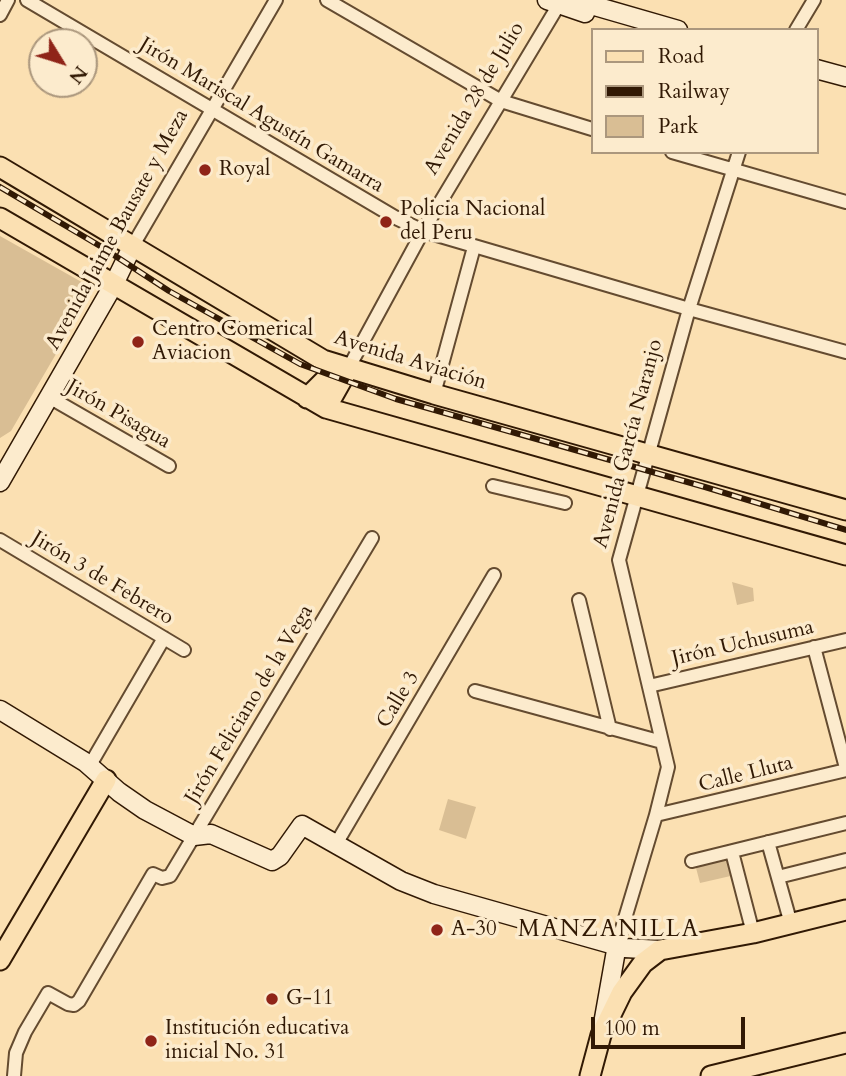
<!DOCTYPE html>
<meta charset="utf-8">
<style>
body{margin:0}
#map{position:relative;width:846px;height:1076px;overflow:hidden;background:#fbe0b2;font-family:Cardo,serif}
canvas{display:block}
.legend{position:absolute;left:591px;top:28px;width:228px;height:126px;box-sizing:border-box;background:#fcebcd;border:2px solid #ab977d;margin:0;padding:9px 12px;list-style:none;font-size:21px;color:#311904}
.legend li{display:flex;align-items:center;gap:14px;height:35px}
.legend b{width:35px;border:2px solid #ab977d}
.north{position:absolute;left:28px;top:28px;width:70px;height:70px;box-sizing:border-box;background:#fcebcd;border:2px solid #ab977d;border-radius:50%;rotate:128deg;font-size:19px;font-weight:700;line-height:28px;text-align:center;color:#311904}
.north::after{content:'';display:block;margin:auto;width:24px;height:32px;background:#8f2418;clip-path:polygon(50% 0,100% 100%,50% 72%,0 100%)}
.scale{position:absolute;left:591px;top:1017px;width:154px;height:32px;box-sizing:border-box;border:4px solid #311904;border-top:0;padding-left:9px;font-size:21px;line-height:24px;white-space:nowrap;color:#311904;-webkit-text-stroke:5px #fcebcd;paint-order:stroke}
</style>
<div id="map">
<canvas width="846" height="1076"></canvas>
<ul class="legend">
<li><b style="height:9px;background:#fbe0b2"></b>Road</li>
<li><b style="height:9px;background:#311904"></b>Railway</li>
<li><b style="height:19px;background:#d9be94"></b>Park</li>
</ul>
<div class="north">N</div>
<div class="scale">100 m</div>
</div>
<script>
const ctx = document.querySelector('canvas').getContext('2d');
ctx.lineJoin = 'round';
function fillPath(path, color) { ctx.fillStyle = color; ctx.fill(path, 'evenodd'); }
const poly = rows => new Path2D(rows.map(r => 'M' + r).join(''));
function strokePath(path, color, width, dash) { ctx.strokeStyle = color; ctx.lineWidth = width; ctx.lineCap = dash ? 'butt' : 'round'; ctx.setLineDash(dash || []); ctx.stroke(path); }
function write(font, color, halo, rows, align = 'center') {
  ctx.font = font + ' Cardo,serif'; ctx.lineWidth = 7; ctx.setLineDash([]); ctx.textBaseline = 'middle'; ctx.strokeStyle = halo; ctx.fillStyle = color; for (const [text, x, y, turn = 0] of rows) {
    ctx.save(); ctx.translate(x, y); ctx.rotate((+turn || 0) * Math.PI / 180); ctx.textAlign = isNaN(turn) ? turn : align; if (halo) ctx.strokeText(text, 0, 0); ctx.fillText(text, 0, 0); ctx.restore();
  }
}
fillPath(poly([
 [0,236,94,289,11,431,0,438],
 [732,582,753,588,754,601,737,605],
 [448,799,476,807,466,839,439,830],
 [729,857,735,875,700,883,695,864]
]), '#d9be94');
const street = poly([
 [27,0,398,219,423,231,689,309,846,352],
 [327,0,501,101,592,129],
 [0,15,8,0],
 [796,30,814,0],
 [672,152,846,202],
 [132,247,276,0],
 [348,369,423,231,558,6],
 [434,394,474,247],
 [49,397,169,466],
 [493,486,565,503],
 [0,540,184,650],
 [579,600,610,729],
 [814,647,846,768],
 [649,686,846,640],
 [475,691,662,742],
 [90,765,164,638],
 [656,815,846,770],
 [768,842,791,924],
 [336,844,494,575],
 [732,852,753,933],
 [692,861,846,823],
 [778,877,846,860],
 [617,945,656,815,668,767,619,560,689,309,739,152],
 [14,1076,16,1053,25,1032,48,993,68,1004,74,1005,79,1001,153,874,162,878,170,876,372,538]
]);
const secondary = poly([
 [547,0,585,13],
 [574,0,678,30],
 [816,69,846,77],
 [0,482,114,284,132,247],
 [0,710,85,762,119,792,145,810,194,836,211,834,272,861,280,856,302,825,401,881,434,894,625,948,660,950],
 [603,1024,617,945]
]);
const primary = poly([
 [0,167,323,360,434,394,846,510],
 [0,218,326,408,846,555],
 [307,398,332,373,348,369],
 [326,408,348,369],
 [0,960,106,780],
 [590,1076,601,1035,622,992,643,963,660,950,753,933,846,910],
 [711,1076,846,1043]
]);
strokePath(street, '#644b30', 16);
strokePath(secondary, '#311904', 21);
strokePath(primary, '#311904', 23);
strokePath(street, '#fcebcd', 12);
strokePath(secondary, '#fcebcd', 18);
strokePath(primary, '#fbe0b2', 19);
const rail = poly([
 [0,187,100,246,169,291,300,364,396,399,705,487,846,530]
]);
strokePath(rail, '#311904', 6);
strokePath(rail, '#fcebcd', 3.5, [10]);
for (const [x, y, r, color] of [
 [205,170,7,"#8f2418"],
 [386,222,7,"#8f2418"],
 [138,342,7,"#8f2418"],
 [437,930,7,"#8f2418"],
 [272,999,7,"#8f2418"],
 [151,1041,7,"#8f2418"]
]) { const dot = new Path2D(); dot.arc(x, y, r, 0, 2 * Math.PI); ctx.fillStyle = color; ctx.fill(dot); strokePath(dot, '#fcebcd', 2.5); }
write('21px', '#311904', '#fcebcd', [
 ["Avenida 28 de Julio",475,99,-59],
 ["Jirón Mariscal Agustín Gamarra",261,116,31],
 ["Avenida Jaime Bausate y Meza",118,230,-61],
 ["Avenida Aviación",410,361,17],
 ["Jirón Pisagua",118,415,30],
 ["Avenida García Naranjo",629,444,-75],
 ["Jirón 3 de Febrero",102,579,31],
 ["Jirón Uchusuma",743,644,-13],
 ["Calle 3",399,700,-59],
 ["Jirón Feliciano de la Vega",250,705,-59],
 ["Calle Lluta",746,775,-14]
]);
write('21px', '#311904', '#fcebcd', [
 ["Royal",219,170],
 ["Policia Nacional",400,210],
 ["del Peru",400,234],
 ["Centro Comerical",152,330],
 ["Aviacion",152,354],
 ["A-30",451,930],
 ["G-11",286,999],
 ["Institución educativa",165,1029],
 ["inicial No. 31",165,1053]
], 'left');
ctx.letterSpacing = '2px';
write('23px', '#311904', '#fcebcd', [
 ["MANZANILLA",609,931]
]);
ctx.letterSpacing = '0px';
</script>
